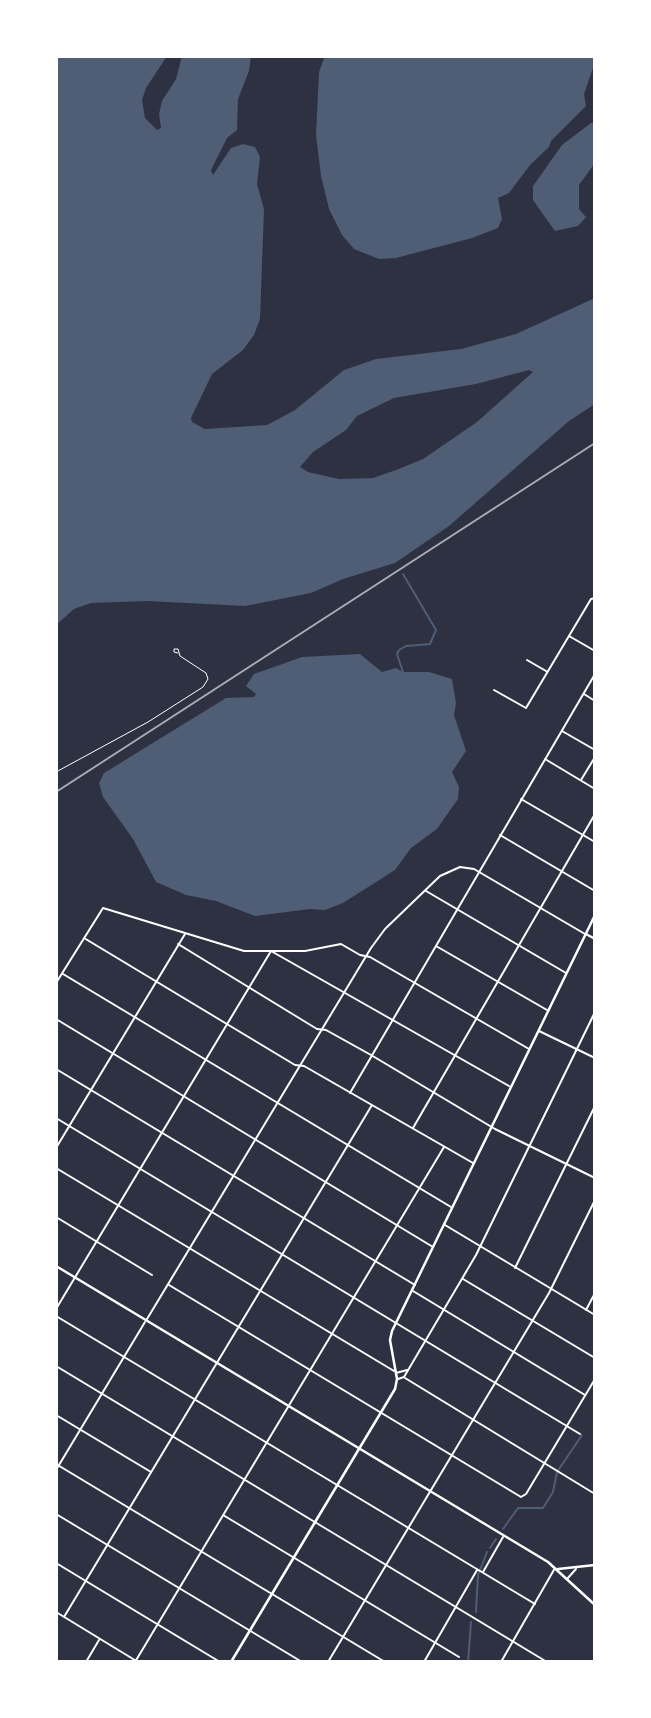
<!DOCTYPE html>
<style>
body{margin:0}
#map{position:relative;width:651px;height:1718px;overflow:hidden;background:#2d3142;font-family:"Public Sans",sans-serif}
canvas{display:block}
.frame{position:absolute;inset:0;border:58px solid #fff;pointer-events:none}
</style>
<div id="map">
<canvas width="651" height="1718"></canvas>
<div class="frame"></div>
</div>
<script>
const ctx = document.querySelector('canvas').getContext('2d');
ctx.lineJoin = 'round';
function fillPath(path, color) { ctx.fillStyle = color; ctx.fill(path, 'evenodd'); }
const poly = rows => new Path2D(rows.map(r => 'M' + r).join(''));
function strokePath(path, color, width, dash) { ctx.strokeStyle = color; ctx.lineWidth = width; ctx.lineCap = dash ? 'butt' : 'round'; ctx.setLineDash(dash || []); ctx.stroke(path); }
fillPath(poly([
 [56,56,167,56,146,88,142,100,145,118,157,130,161,128,159,114,162,101,176,79,182,56,251,56,249,71,238,99,237,130,227,138,211,170,213,175,231,148,243,144,255,147,260,157,257,184,264,209,260,319,254,335,243,350,212,374,191,418,192,422,205,429,267,425,295,410,344,370,376,359,461,349,516,334,595,298,595,404,569,421,449,526,395,563,343,579,311,593,245,606,147,601,91,603,74,609,56,625],
 [529,370,533,372,477,422,423,459,396,470,373,478,339,479,308,472,300,467,313,452,346,430,357,416,394,398,476,384],
 [325,56,595,56,595,62,584,94,586,106,551,141,549,147,530,165,509,193,498,198,502,219,498,228,472,238,396,258,379,259,354,249,342,235,329,209,321,176,316,135,319,72],
 [591,123,595,123,595,163,579,185,579,209,586,217,578,226,555,231,533,200,533,186,562,145],
 [360,654,382,672,396,668,403,672,429,672,452,679,456,703,454,715,466,751,452,772,459,787,458,799,437,829,411,848,395,870,343,903,325,910,310,909,255,916,216,901,186,895,156,882,133,839,103,797,99,783,104,773,226,698,254,697,256,694,246,686,254,674,302,657]
]), '#4f5d75');
strokePath(poly([
 [403,672,397,654,399,650,406,646,430,644,436,630,403,574],
 [503,1529,518,1508,543,1508,553,1492,557,1472,582,1435],
 [490,1548,496,1539],
 [476,1612,478,1575,487,1552],
 [468,1662,471,1622]
]), '#4f5d75', 2);
strokePath(poly([
 [56,772,148,722,203,687,208,679,206,673,180,656,178,649,174,649,174,652,178,653]
]), '#fff', 1);
strokePath(poly([
 [569,636,595,651],
 [527,660,546,671],
 [494,690,526,708,591,599,595,598],
 [584,694,595,701],
 [562,731,595,750],
 [545,759,595,789],
 [581,780,595,757],
 [521,799,595,842],
 [500,835,595,891],
 [426,891,566,973],
 [84,938,295,1065,304,1066,473,1163],
 [178,944,317,1029,326,1030,371,1055,495,1129,595,1178],
 [436,946,547,1010],
 [63,974,451,1207],
 [56,983,103,908,244,951,305,951,341,944,360,955,370,957,529,1049],
 [56,1019,433,1247],
 [539,1031,595,1058],
 [56,1069,415,1285],
 [350,1093,595,674],
 [56,1118,580,1434],
 [413,1128,595,814],
 [56,1148,185,934],
 [56,1168,394,1371],
 [56,1217,152,1275],
 [445,1225,595,1315],
 [515,1268,595,1106],
 [463,1279,595,1358],
 [169,1285,521,1497,526,1494,595,1379],
 [413,1291,585,1395],
 [56,1309,271,951,509,1086],
 [586,1310,595,1293],
 [56,1316,535,1604],
 [56,1366,547,1662],
 [405,1378,595,1494],
 [56,1415,151,1472],
 [56,1464,385,1662],
 [56,1470,145,1322],
 [56,1514,302,1662],
 [223,1515,459,1657],
 [56,1563,220,1662],
 [483,1572,503,1537],
 [56,1612,138,1662],
 [64,1617,372,1105],
 [86,1662,99,1640],
 [135,1662,444,1147],
 [328,1662,549,1293,595,1200],
 [424,1662,477,1570],
 [501,1662,555,1568]
]), '#fff', 2);
strokePath(poly([
 [147,1319,371,948,385,929,440,876,460,867,474,869,585,934],
 [396,1373,407,1370],
 [398,1379,404,1377,476,1255,595,1012],
 [567,1579,576,1569]
]), '#fff', 2);
strokePath(poly([
 [586,934,595,939],
 [231,1662,395,1389,397,1379,390,1340,392,1331,595,915]
]), '#fff', 2.5);
strokePath(poly([
 [56,1266,548,1562,595,1605],
 [558,1569,595,1565]
]), '#fff', 2.5);
strokePath(poly([
 [56,792,595,443]
]), '#abadb3', 2);
</script>
